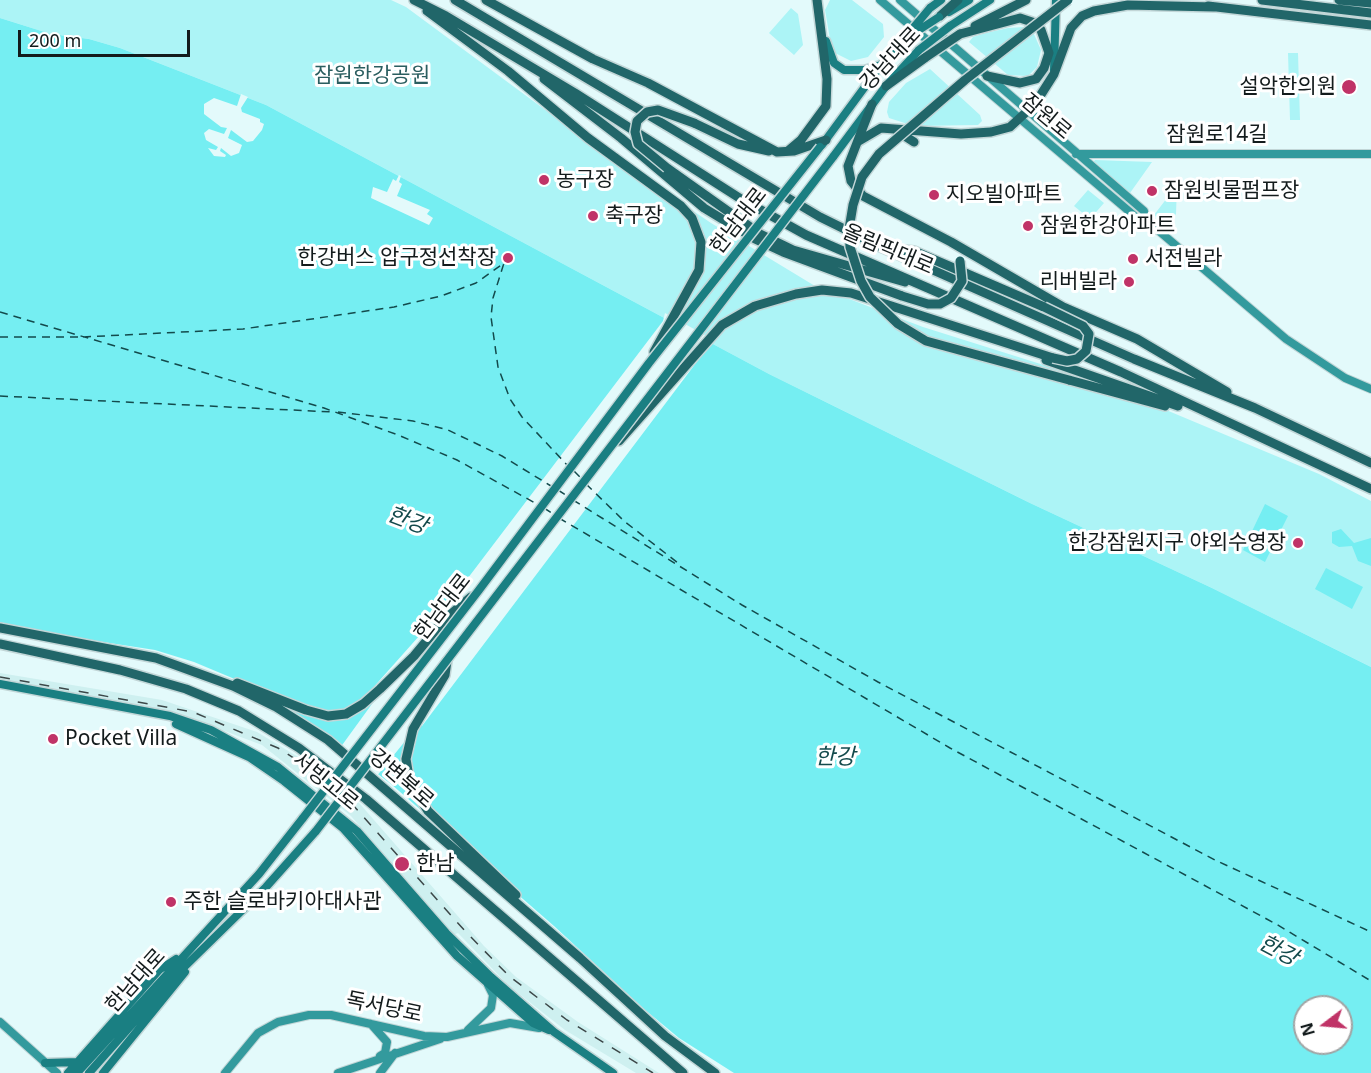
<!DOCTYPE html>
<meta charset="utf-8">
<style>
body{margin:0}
#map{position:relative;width:1371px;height:1073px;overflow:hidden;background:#e3fafb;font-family:"Noto Sans",sans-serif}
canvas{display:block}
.north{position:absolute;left:1293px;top:995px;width:60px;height:60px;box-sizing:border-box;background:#fff;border:2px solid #a1a4a4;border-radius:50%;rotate:254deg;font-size:16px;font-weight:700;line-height:24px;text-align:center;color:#131b1c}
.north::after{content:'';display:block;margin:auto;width:21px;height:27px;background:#c03367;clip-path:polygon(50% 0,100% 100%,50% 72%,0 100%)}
.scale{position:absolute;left:18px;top:30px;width:172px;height:27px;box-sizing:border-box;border:3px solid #131b1c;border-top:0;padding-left:8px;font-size:18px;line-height:21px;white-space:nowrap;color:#131b1c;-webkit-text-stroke:4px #fff;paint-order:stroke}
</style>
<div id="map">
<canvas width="1371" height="1073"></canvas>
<div class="north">N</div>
<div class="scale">200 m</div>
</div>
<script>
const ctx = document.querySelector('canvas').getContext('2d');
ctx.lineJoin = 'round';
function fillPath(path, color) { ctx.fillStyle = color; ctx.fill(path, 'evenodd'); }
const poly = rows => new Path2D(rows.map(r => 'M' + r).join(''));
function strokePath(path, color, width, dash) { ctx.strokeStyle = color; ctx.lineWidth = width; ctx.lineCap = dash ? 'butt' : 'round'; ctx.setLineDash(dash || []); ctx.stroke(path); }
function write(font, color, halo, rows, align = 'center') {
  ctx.font = font + ' "Noto Sans","Noto Sans KR",sans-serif'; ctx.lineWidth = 6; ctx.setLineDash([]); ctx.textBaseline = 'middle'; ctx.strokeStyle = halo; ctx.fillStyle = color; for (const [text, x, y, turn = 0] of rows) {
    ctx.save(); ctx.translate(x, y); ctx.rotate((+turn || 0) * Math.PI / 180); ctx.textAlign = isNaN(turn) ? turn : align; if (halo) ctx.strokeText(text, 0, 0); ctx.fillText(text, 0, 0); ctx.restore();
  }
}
fillPath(poly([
 [0,673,162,700,257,732,308,763,360,804,484,946,516,977,578,1022,659,1073,636,1073,565,1030,509,986,458,933,453,935,351,816,262,745,185,716,155,709,0,682]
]), '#cef0f0');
fillPath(poly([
 [0,0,391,0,406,7,567,126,711,223,815,286,923,327,1104,384,1319,474,1371,501,1371,667,1212,588,1030,503,769,374,266,105,120,48,89,39,51,34,0,18],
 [830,0,852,0,883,24,884,37,868,57,851,61,835,53,831,45,825,10],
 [791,8,798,14,803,45,794,55,769,33],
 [1024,27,1033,32,1041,50,1037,67,1028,76,1008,75,969,42,973,37,986,33,1008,28],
 [1288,53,1298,53,1300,120,1290,120],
 [930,69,980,115,982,121,978,125,914,126,889,118,887,112,889,102,906,83],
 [1095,160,1152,162,1130,193,1092,164],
 [1177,185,1176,214,1166,225,1154,215],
 [1088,190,1104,203,1090,219,1074,206]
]), '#acf4f6');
fillPath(poly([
 [0,18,51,34,89,39,120,48,266,105,769,374,1030,503,1212,588,1371,667,1371,1073,734,1073,679,1038,644,1009,554,926,391,784,342,747,249,685,194,662,155,650,0,626],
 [1305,1007,1341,1007,1341,1043,1305,1043],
 [1265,504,1288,516,1265,562,1243,550],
 [1341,529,1354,543,1371,538,1371,566,1358,561,1352,546,1339,547,1332,543,1332,532],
 [1326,568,1363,587,1352,609,1315,589]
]), '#75eef2');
fillPath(poly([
 [241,94,248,97,241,108,242,112,260,119,260,122,264,124,262,130,253,141,247,142,231,130,228,138,242,145,239,153,231,156,221,148,220,151,226,155,225,157,214,156,208,148,216,150,218,147,206,140,204,133,209,129,224,134,227,128,221,127,204,114,204,104,214,98,237,106],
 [399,175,401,176,399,182,402,184,397,196,430,210,427,214,433,218,429,225,371,198,373,187,387,192,393,179,396,181],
 [665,313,714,340,699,354,699,359,422,726,419,724,376,777,340,748,377,697,371,690,452,599,663,321]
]), '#e3fafb');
strokePath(poly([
 [0,312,324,408,398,435,457,460,537,504],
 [0,337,79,337],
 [83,337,243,329,394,307,441,296,476,283,504,263,493,298,491,317,498,367,510,399,522,417,568,466],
 [0,396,333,412],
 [338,412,413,421,448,430,502,456,551,486],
 [574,471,581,478],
 [586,484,624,521,678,563],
 [558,490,569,497],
 [573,500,742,605,878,682,1215,860,1371,932],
 [544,508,555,515],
 [559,518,950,748,1276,924,1371,981]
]), '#134a4c', 1.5, [8, 6]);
const secondary = poly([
 [880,0,1137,218,1146,220,1286,339,1345,378,1371,389],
 [900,0,1144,211,1146,220],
 [1076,154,1371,154],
 [0,1022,57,1073],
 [371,1024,387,1042,385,1053,380,1056],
 [468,1030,491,1008,493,995,488,985],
 [225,1073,258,1033,278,1022,309,1015,331,1015,424,1036,447,1037,510,1023,539,1028],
 [338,1073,440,1039],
 [380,1073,395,1053]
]);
const primary = poly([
 [930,8,941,0],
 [949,12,969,0],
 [950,26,990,0],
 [826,41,834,63,844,70,864,70,881,65],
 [1054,70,1056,0],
 [822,145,881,65,905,39],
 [833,157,886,86,919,50],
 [0,684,170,716,211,730,278,767,357,831,446,933,491,977,554,1032,613,1073],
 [176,724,249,757,284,781,343,828,457,956,533,1023,549,1030],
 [45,1063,78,1062],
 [68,1073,159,970,176,959],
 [77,1073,259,874,303,818],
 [89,1073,173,978,266,887,316,831],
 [103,1073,185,972]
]);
const highway = poly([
 [414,0,446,16,575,93,741,199,806,235,1121,372,1371,489],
 [455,0,820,217,883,248,1134,359,1255,408,1371,463],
 [486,0,593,59,648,83,777,152,794,151,826,140],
 [1262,0,1371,13],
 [1339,0,1371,3],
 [1208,6,1371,25],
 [427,11,508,71,588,138,681,206,692,218,701,242,699,270,654,352],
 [939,17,958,0],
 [975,26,1026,0],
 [960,34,1020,18,1035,23,1041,30,1049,53,1044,68,1036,79,1020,83,987,76],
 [544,79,621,138,704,208,755,239,783,252,902,296],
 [886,86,926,57],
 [872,104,848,166,851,181,863,196,951,242,1063,307,1137,339,1227,392],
 [694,123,738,144,769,151],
 [897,131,914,142],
 [859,141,881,128,961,134,991,132,1010,127,1035,104,1054,74,1071,28,1082,16,1094,11,1128,5,1214,7],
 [788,151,801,140,826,106,827,79,817,0],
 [667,168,760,234,793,250,905,282],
 [893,249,914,251,1044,307],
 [1046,360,1178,406],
 [1069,380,1165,406],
 [619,441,722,325,755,306,796,294,822,290,851,293,1053,358],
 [0,628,156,658,233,686,276,707,328,740,580,958,665,1036,715,1073],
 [0,644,120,670,186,689,239,711,299,748,366,799,683,1073],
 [447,661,445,675,413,729,406,759,410,783,428,811,516,895],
 [237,683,306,710,328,716,346,714,363,704,380,689,414,656,444,620,471,597]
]);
strokePath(secondary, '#c2d6d7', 10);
strokePath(primary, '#c2d6d7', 11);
strokePath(highway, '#c2d6d7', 12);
strokePath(secondary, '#339a9d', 8);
strokePath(primary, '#1a7f82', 8);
strokePath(highway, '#216669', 9);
strokePath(poly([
 [0,677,193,712,278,748,317,773,352,804,465,931,509,976,567,1020,653,1073]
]), '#3c4748', 1.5, [10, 10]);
const primaryBridge = poly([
 [909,33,930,8],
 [905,39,939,17],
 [919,50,950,26],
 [303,818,479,590,649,363,820,147],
 [316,831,833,157]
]);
const highwayBridge = poly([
 [1068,0,965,80,879,154,862,177,853,205,849,229,850,247,861,281,870,297,898,324,926,341,1069,380],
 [926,57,960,34],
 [667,168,638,144,635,132,637,121,647,112,658,110,694,123],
 [902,296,928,304,940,304,951,298,962,281,960,261],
 [1044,307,1083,326,1089,334,1086,351,1077,359,1067,361,1053,358]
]);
strokePath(primaryBridge, '#c2d6d7', 11, []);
strokePath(highwayBridge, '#c2d6d7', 12, []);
strokePath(primaryBridge, '#1a7f82', 8);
strokePath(highwayBridge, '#216669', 9);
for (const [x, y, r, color] of [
 [1349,87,8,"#c03367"],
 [544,180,6,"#c03367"],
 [1152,191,6,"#c03367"],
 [934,195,6,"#c03367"],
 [593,216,6,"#c03367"],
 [1028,226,6,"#c03367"],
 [508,258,6,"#c03367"],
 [1133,259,6,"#c03367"],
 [1129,282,6,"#c03367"],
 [1298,543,6,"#c03367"],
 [53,739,6,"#c03367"],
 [402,864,8,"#c03367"],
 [171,902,6,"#c03367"]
]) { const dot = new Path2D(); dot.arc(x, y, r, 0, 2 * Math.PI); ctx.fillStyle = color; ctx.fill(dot); strokePath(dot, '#fff', 2); }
write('21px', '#131b1c', '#fff', [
 ["강남대로",891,59,-47],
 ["잠원로",1046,117,40],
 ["잠원로14길",1217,135],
 ["한남대로",739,221,-52],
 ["올림픽대로",888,250,23],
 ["한남대로",443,607,-52],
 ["강변북로",401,779,41],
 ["서빙고로",325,782,39],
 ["한남대로",136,981,-48],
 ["독서당로",384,1008,12]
]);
write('21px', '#2a5e60', '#fff', [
 ["잠원한강공원",372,76]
]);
write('21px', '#131b1c', '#fff', [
 ["설악한의원",1336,87,"right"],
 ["농구장",556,180],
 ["잠원빗물펌프장",1164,191],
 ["지오빌아파트",946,195],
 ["축구장",605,216],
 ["잠원한강아파트",1040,226],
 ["한강버스 압구정선착장",496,258,"right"],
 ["서전빌라",1145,259],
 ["리버빌라",1117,282,"right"],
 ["한강잠원지구 야외수영장",1286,543,"right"],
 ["Pocket Villa",65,739],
 ["한남",416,864],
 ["주한 슬로바키아대사관",183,902]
], 'left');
write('italic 22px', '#134a4c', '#fff', [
 ["한강",407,521,21],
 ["한강",835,758],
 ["한강",1278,951,28]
]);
</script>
